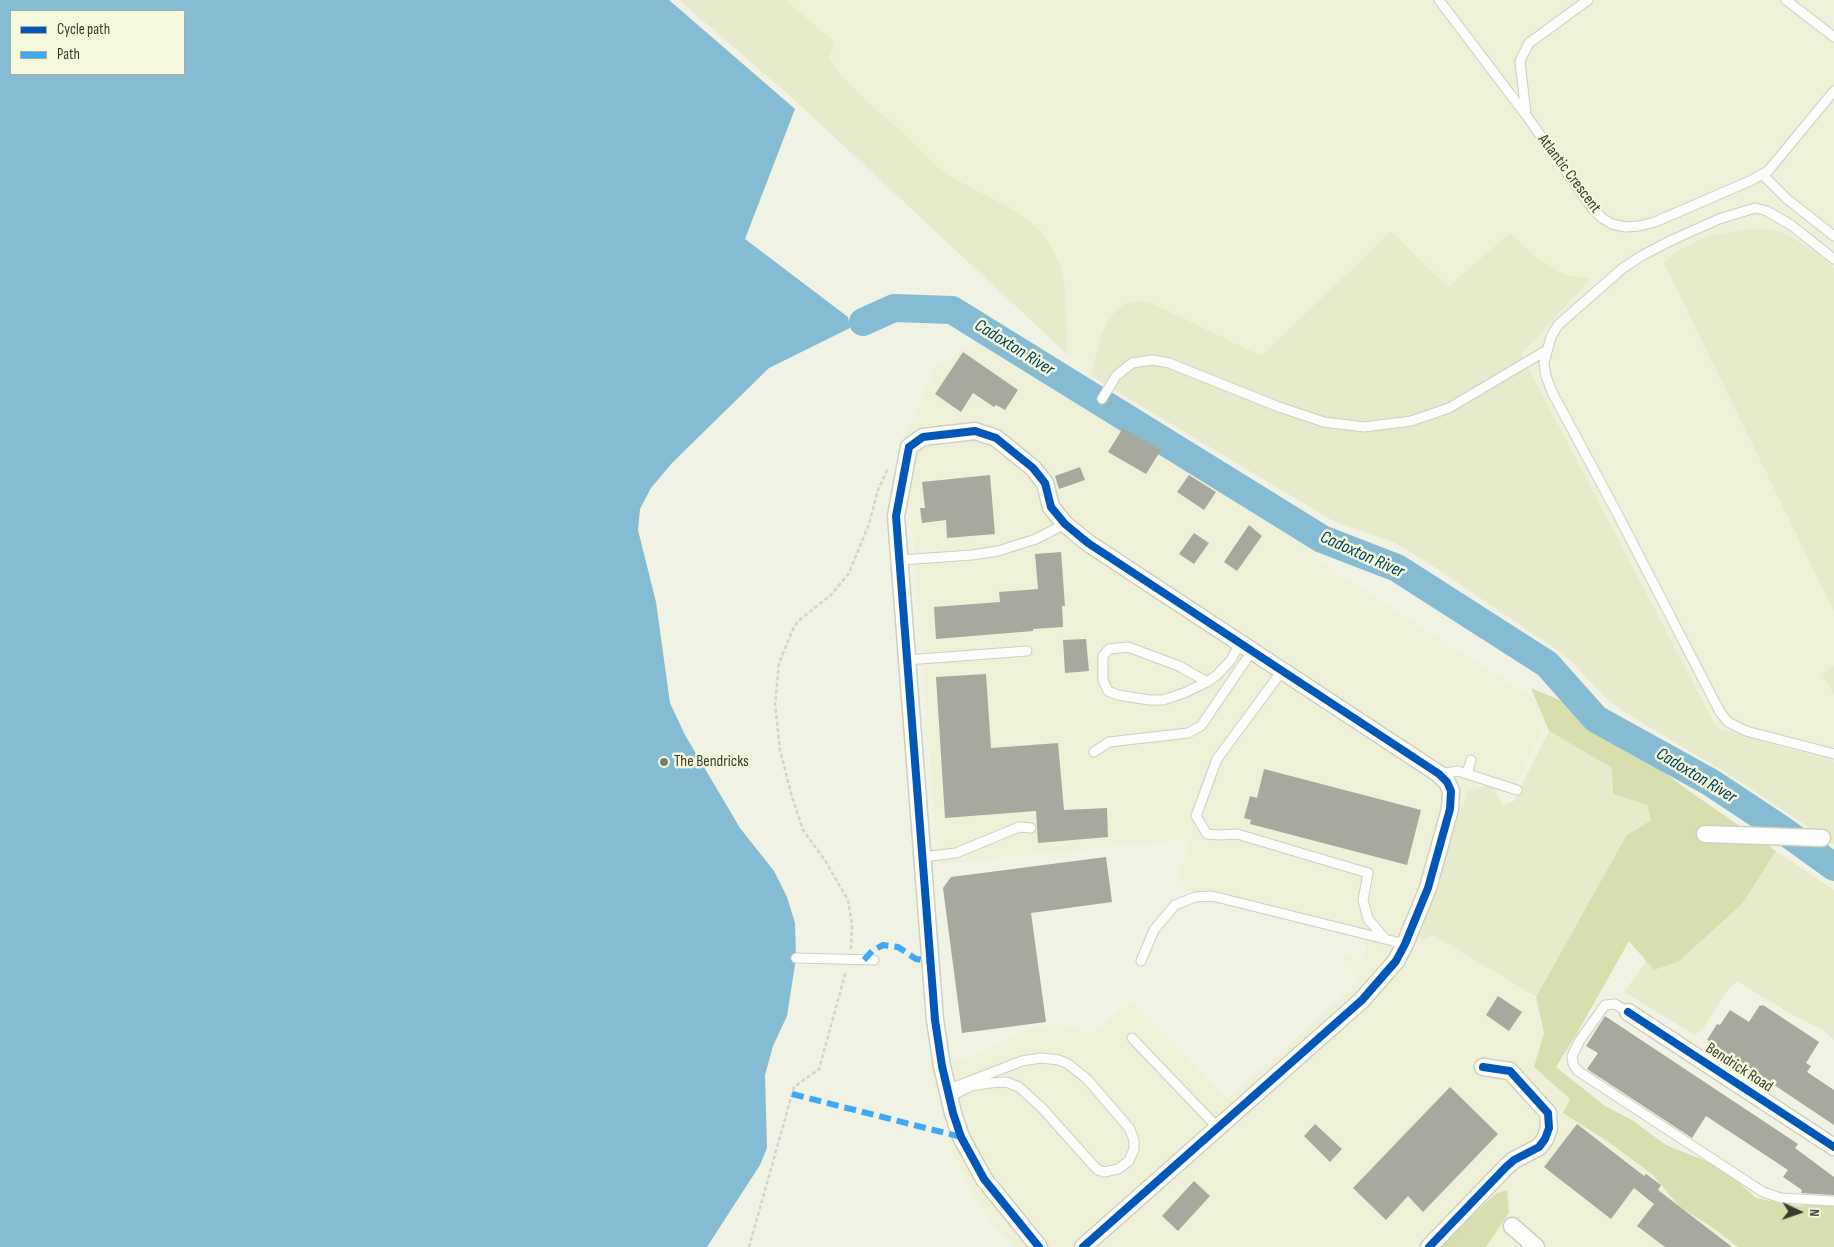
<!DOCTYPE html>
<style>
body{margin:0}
#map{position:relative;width:1834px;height:1247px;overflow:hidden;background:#f0f2e3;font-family:"Sofia Sans Condensed",sans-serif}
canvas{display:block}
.legend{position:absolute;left:10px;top:10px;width:175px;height:65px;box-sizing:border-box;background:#f4f8dd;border:1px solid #aaad98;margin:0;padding:6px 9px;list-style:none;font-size:15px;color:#3a3c31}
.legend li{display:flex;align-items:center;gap:10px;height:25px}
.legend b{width:25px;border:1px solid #aaad98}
.north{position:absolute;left:1774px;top:1187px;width:50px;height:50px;-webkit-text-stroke:4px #f4f8dd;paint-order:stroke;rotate:93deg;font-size:14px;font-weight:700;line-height:20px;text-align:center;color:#3a3c31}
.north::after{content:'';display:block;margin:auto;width:18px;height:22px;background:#3a3c31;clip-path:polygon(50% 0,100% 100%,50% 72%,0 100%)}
</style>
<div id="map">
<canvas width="1834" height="1247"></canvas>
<ul class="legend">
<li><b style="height:6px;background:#0057b8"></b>Cycle path</li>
<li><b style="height:6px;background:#3fa9f5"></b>Path</li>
</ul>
<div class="north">N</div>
</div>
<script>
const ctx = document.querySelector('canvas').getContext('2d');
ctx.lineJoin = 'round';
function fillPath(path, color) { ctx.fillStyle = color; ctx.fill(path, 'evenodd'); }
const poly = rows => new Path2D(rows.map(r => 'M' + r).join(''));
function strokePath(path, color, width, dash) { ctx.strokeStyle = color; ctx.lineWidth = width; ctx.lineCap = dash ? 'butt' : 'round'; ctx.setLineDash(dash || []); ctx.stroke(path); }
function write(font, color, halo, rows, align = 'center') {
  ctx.font = font + ' "Sofia Sans Condensed",sans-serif'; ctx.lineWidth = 5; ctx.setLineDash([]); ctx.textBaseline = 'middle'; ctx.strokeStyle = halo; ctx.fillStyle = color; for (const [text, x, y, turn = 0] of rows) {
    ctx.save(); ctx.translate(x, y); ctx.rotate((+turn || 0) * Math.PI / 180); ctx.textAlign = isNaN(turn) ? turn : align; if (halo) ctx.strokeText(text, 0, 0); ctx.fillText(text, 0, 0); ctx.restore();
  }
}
fillPath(poly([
 [688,0,1834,0,1834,844,1676,738,1471,569,1091,376],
 [988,335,1077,397,1145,438,1314,545,1312,557,1553,711,1514,789,1478,775,1453,884,1433,935,1563,1016,1536,1062,1747,1247,1015,1247,986,1216,974,1196,952,1150,928,1063,973,1057,1035,1026,1062,1025,1075,1028,1090,1035,1132,1000,1228,1099,1360,980,1341,961,1348,953,1360,963,1366,955,1366,943,1360,935,1348,930,1176,887,1189,839,938,864,911,509,889,508,898,451,936,366]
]), '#eef1d8');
fillPath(poly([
 [679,0,785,0,835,43,829,58,838,72,865,100,907,136,932,163,955,179,1019,213,1039,230,1050,244,1060,265,1065,290,1067,354,788,94],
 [1746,229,1776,230,1790,236,1816,253,1834,268,1834,611,1664,263,1674,254,1687,246,1709,236],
 [1391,232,1448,287,1510,233,1537,258,1560,272,1570,276,1591,278,1521,354,1715,725,1720,729,1834,762,1834,844,1736,779,1621,710,1605,697,1571,661,1557,650,1427,562,1393,542,1333,521,1091,376,1102,334,1108,322,1116,310,1125,304,1137,301,1149,302,1261,356],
 [1834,666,1834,694,1822,673],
 [1549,731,1612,768,1613,794,1648,806,1651,820,1626,836,1536,997,1433,935,1423,940,1417,932,1468,791,1492,784,1502,805,1513,802],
 [1776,851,1834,890,1834,1040,1823,1030,1789,1013,1737,981,1727,991,1703,1029,1695,1035,1624,992,1647,961,1654,970,1678,962,1742,904]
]), '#e7ebcc');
fillPath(poly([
 [1531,688,1574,706,1692,793,1776,851,1742,904,1678,962,1654,970,1629,941,1576,1035,1556,1067,1605,1106,1632,1120,1666,1145,1721,1167,1756,1198,1798,1206,1834,1203,1834,1247,1738,1247,1712,1227,1680,1207,1652,1174,1607,1141,1563,1113,1570,1099,1534,1067,1544,1033,1536,997,1626,836,1651,820,1647,805,1613,794,1612,768,1549,731],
 [1507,1190,1509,1212,1486,1247,1440,1247,1457,1229,1497,1193]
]), '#d8deae');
fillPath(poly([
 [0,0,669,0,795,109,745,239,848,317,850,328,769,368,672,463,651,488,640,509,638,530,656,602,670,703,685,735,740,828,774,871,787,897,795,923,796,958,787,1016,773,1046,765,1075,767,1148,760,1165,707,1247,0,1247],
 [11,11,184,11,184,74,11,74]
]), '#86bbd4');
strokePath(poly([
 [863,322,894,308,952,310,1322,539,1397,568,1547,664,1596,719,1710,782,1784,831,1834,867]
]), '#86bbd4', 28);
fillPath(poly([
 [963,352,1018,390,1005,410,996,405,994,407,973,393,961,412,935,394],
 [1123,428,1161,450,1146,474,1108,452],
 [1080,467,1085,480,1059,489,1055,476],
 [990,475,995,534,947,538,946,520,922,523,920,508,925,508,922,482],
 [1189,475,1216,492,1204,510,1177,492],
 [1249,525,1262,536,1237,571,1224,562],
 [1194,533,1209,543,1194,564,1179,554],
 [1061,552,1065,606,1062,606,1063,627,1033,629,1033,631,936,639,934,607,1000,602,999,592,1038,589,1035,554],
 [1086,639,1089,671,1065,673,1063,640],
 [986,674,991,748,1058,743,1064,810,1107,808,1108,837,1038,843,1036,811,945,818,936,677],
 [1264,769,1421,810,1407,865,1250,824,1251,820,1244,818,1250,796,1257,798],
 [1106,857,1112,902,1031,913,1046,1022,962,1033,943,888,951,877],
 [1498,996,1522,1012,1509,1031,1486,1015],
 [1760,1005,1762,1006,1763,1005,1819,1042,1806,1063,1811,1066,1807,1072,1834,1090,1834,1125,1707,1040,1717,1024,1720,1025,1730,1010,1749,1022],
 [1605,1016,1798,1144,1795,1148,1834,1177,1834,1195,1801,1193,1802,1190,1783,1177,1788,1170,1706,1116,1692,1138,1587,1069,1598,1053,1586,1046],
 [1450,1087,1498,1134,1423,1212,1408,1196,1386,1220,1353,1188],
 [1315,1124,1342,1149,1330,1162,1304,1136],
 [1577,1124,1644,1176,1646,1174,1661,1185,1658,1190,1732,1247,1665,1247,1637,1226,1654,1204,1634,1188,1611,1219,1544,1167],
 [1194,1181,1210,1196,1178,1231,1162,1216]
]), '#a8a99e');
const lane = poly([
 [1439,0,1526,115,1592,208,1602,218,1612,224,1626,227,1639,226,1655,222,1752,180,1768,171,1834,91],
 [1786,0,1834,37],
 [1526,114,1520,61,1529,43,1588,0],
 [1762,174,1787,199,1834,236],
 [1834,259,1791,225,1767,211,1755,208,1719,219,1672,240,1643,255,1623,268,1558,325,1551,337,1544,363,1546,376,1552,392,1617,513,1720,712,1728,722,1746,731,1834,754],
 [1102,399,1116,376,1132,363,1153,360,1169,363,1279,407,1324,422,1364,427,1411,421,1449,408,1547,350],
 [900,560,972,555,998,551,1036,539,1065,524],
 [907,660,1027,651],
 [1282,671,1217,759,1196,816,1207,834,1220,835,1237,834,1368,873,1363,900,1368,919,1385,939],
 [1207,682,1179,666,1128,647,1109,649,1103,656,1103,680,1108,691,1118,695,1149,700,1163,700,1184,693,1207,682,1217,675,1231,660,1240,643],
 [1094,752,1109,742,1188,733,1201,726,1252,651],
 [1439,774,1458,771,1517,790],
 [1467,774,1471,760],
 [922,857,956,853,1019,827,1031,828],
 [796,958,874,960],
 [1141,961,1154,930,1175,905,1195,897,1212,896,1405,944],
 [1628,1012,1615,1004,1605,1005,1580,1040,1572,1056,1573,1064,1578,1071,1763,1192,1781,1198,1834,1201],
 [1132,1038,1218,1128],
 [947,1090,1022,1061,1041,1058,1059,1060,1068,1064,1087,1079,1130,1129,1134,1141,1134,1149,1129,1161,1118,1169,1104,1172,1098,1170,1093,1165,1042,1108,1019,1087,1006,1082,990,1083,971,1086,949,1097]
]);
const street = poly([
 [1705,834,1822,838],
 [1628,1012,1834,1147],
 [1512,1226,1536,1247],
 [1039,1247,984,1179,961,1137,953,1113,942,1066,935,1020,896,516,909,447,923,437,975,431,996,438,1033,468,1045,483,1051,507,1065,524,1088,543,1439,774,1447,782,1451,791,1450,809,1428,888,1405,944,1396,961,1362,1000,1083,1247],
 [1429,1247,1506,1167,1514,1160,1539,1147,1545,1139,1549,1128,1548,1113,1510,1071,1483,1067]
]);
strokePath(lane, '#ced0c4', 11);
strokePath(street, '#ced0c4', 19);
strokePath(poly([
 [851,949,852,924,848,900,826,862,803,830,792,797,780,750,775,705,779,663,793,629,798,621,831,595,849,573,869,524,878,490,888,468],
 [749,1247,794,1087,819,1069,846,971]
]), '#d3d4ce', 2.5, [4, 2.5]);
strokePath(lane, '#fdfdfb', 9);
strokePath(street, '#fdfdfb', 16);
strokePath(poly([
 [864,960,872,951,883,945,898,947,916,959,930,961],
 [792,1094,961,1137]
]), '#3fa9f5', 6, [12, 6]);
strokePath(poly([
 [1628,1012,1834,1147],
 [1039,1247,984,1179,961,1137,953,1113,942,1066,935,1020,896,516,909,447,923,437,975,431,996,438,1033,468,1045,483,1051,507,1065,524,1088,543,1439,774,1447,782,1451,791,1450,809,1428,888,1405,944,1396,961,1362,1000,1083,1247],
 [1429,1247,1506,1167,1514,1160,1539,1147,1545,1139,1549,1128,1548,1113,1510,1071,1483,1067]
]), '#0057b8', 8);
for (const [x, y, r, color] of [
 [664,762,5,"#7a7c6f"]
]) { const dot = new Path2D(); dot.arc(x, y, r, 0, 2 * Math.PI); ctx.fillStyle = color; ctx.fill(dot); strokePath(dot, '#f4f8dd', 2); }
write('16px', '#3a3c31', '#f4f8dd', [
 ["Atlantic Crescent",1569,174,53],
 ["Bendrick Road",1739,1068,33]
]);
write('16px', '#3a3c31', '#f4f8dd', [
 ["The Bendricks",674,762]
], 'left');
write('italic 18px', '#00415e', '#f4f8dd', [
 ["Cadoxton River",1014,348,32],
 ["Cadoxton River",1362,555,24],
 ["Cadoxton River",1696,776,31]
]);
</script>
